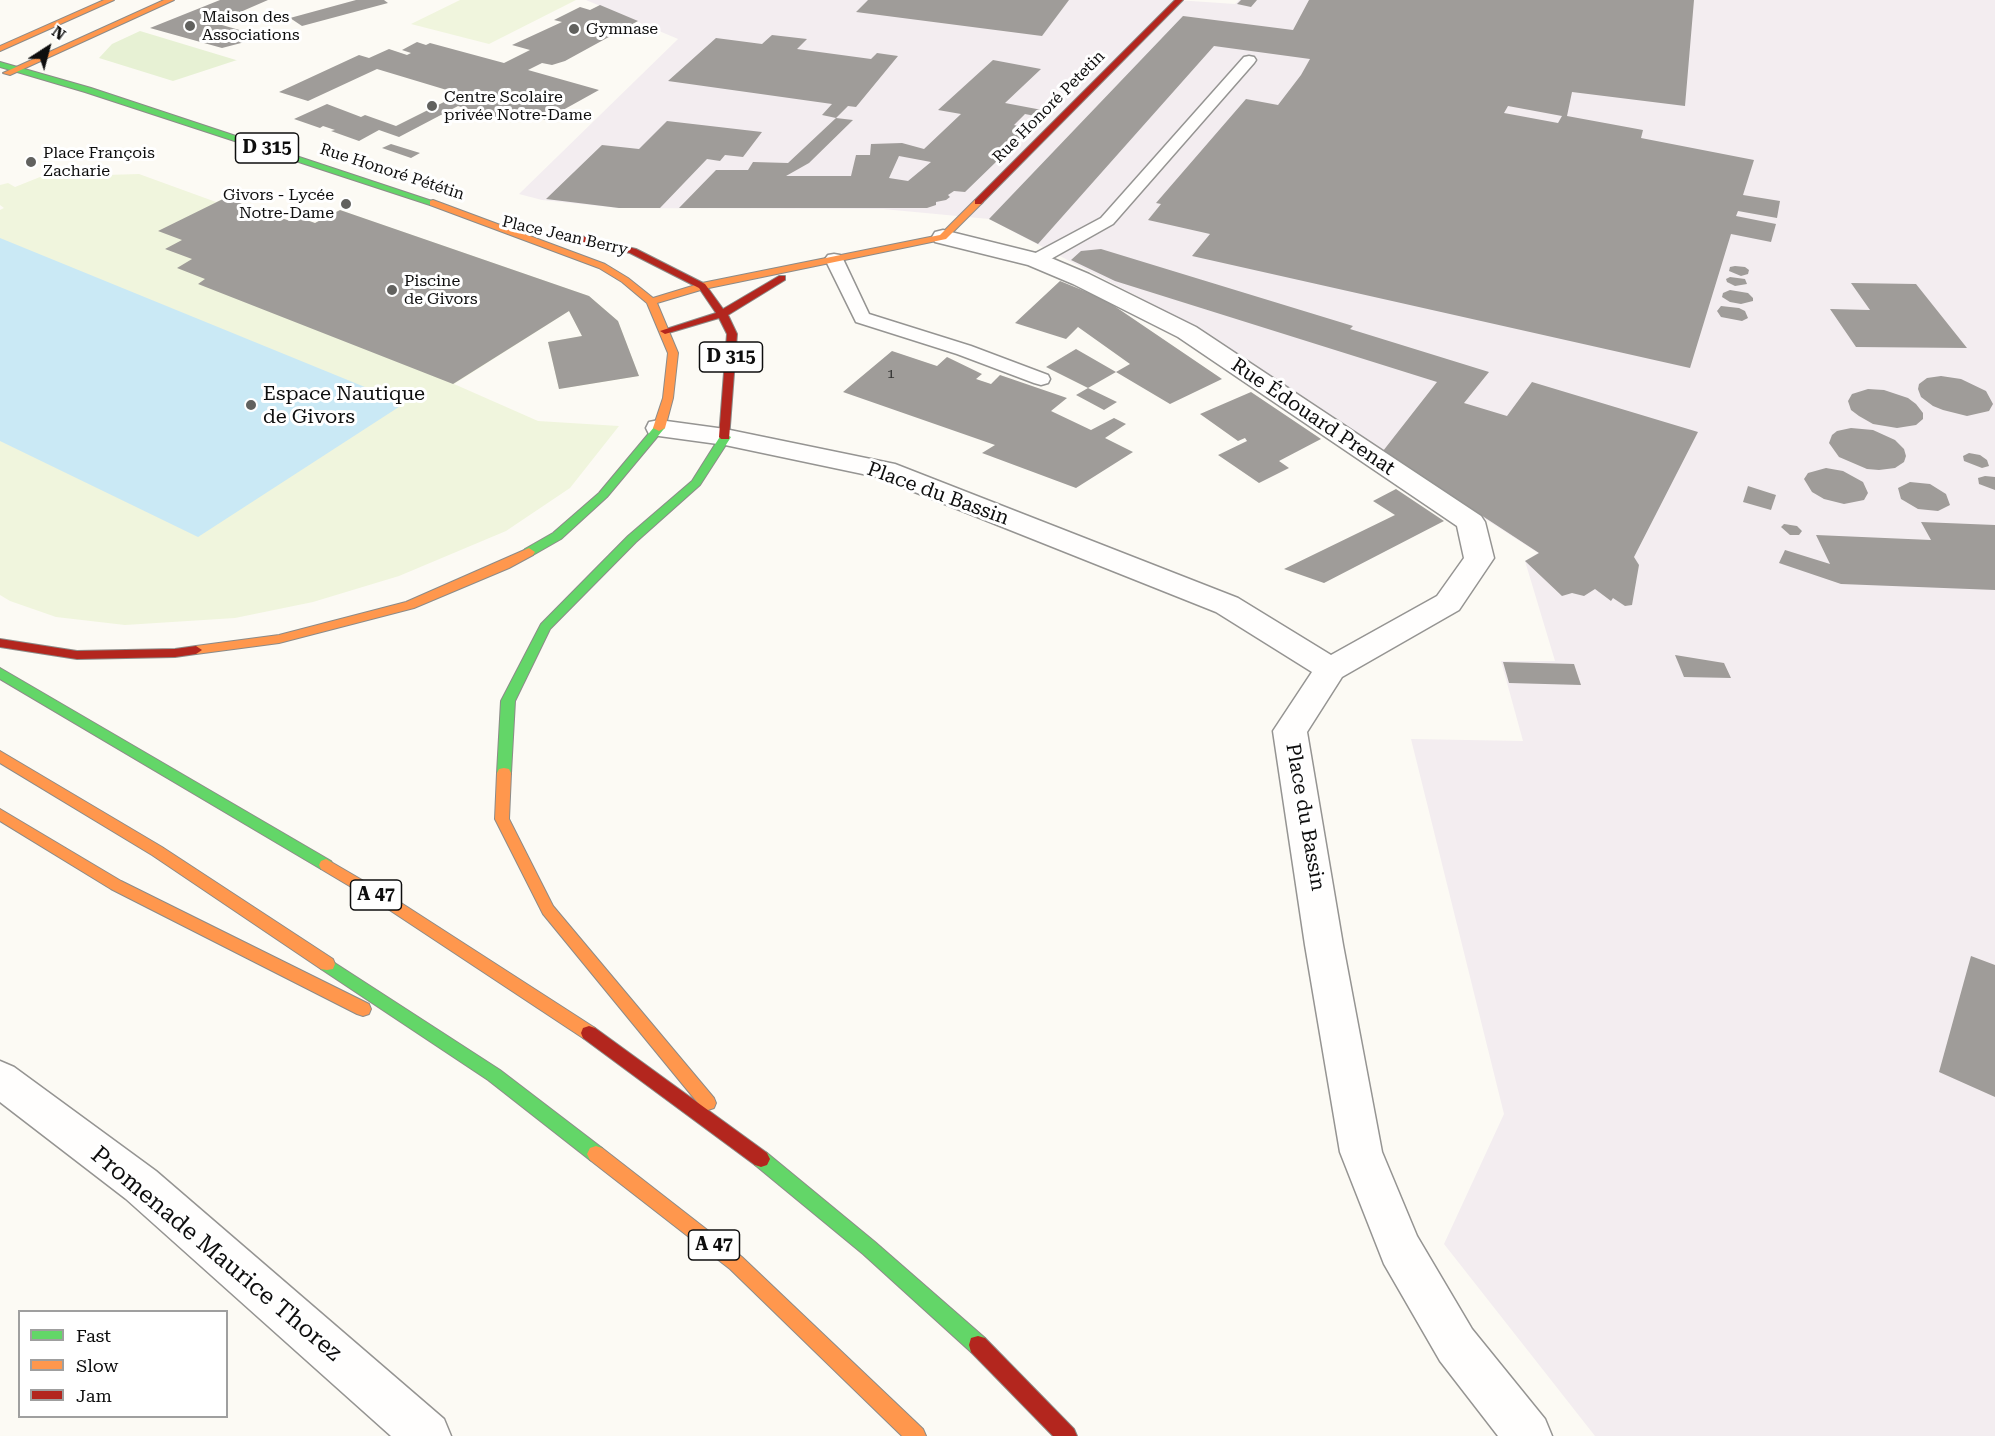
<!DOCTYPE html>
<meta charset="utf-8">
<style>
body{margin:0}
#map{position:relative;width:1995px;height:1436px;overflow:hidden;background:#fcfaf4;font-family:"Roboto Serif",serif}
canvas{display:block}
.legend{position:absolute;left:18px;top:1310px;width:210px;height:108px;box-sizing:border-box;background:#fff;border:2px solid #9f9f9f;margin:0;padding:8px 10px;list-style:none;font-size:18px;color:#0e0e0e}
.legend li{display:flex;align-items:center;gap:12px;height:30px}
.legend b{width:30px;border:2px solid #9f9f9f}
.north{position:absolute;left:18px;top:18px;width:60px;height:60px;-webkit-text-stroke:4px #fff;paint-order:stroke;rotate:36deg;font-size:16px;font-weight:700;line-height:24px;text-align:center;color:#0e0e0e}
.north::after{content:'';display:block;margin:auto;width:21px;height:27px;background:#0e0e0e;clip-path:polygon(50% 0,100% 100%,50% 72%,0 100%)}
</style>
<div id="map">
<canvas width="1995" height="1436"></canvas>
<ul class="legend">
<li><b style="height:8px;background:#63d668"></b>Fast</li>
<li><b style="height:8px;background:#ff974d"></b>Slow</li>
<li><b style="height:8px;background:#b3261e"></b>Jam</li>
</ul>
<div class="north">N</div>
</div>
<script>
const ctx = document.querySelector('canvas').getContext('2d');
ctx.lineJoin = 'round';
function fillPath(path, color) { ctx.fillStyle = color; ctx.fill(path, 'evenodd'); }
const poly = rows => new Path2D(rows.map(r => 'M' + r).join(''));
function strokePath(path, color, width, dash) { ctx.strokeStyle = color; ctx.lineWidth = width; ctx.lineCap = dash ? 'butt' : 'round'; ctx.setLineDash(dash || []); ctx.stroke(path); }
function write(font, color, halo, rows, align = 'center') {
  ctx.font = font + ' "Roboto Serif",serif'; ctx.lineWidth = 6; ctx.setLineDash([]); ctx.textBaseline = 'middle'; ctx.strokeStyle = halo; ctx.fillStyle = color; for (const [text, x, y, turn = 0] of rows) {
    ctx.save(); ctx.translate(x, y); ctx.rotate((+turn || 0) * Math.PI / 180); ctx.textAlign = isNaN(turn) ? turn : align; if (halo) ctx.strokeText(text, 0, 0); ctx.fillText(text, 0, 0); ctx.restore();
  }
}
fillPath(poly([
 [586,0,1176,0,1235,4,1239,0,1995,0,1995,1436,1595,1436,1444,1244,1504,1114,1411,739,1523,741,1501,661,1555,661,1525,561,1538,553,1154,305,989,219,883,209,619,208,542,200,519,194,678,39]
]), '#f3edf0');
fillPath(poly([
 [140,31,236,60,237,60,173,81,99,58,112,44]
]), '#e7f1d4');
fillPath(poly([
 [460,0,576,0,489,44,411,24],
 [139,174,216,202,225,198,290,221,298,217,315,223,340,210,589,296,618,321,639,376,559,389,548,342,582,336,569,311,454,384,538,421,619,426,570,488,506,531,399,576,313,602,235,618,125,625,56,617,10,601,0,595,0,210,4,208,0,205,0,185,8,183,15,187,40,177]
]), '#f0f5dd');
fillPath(poly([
 [0,238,404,403,405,403,198,537,0,441]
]), '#cae9f5');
fillPath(poly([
 [220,0,268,0,215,23,264,37,222,48,150,28],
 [356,0,384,0,388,3,302,26,290,18],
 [868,0,1069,0,1042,36,856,12],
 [1241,0,1257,0,1251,7,1237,4],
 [1309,0,1694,0,1685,106,1572,92,1567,116,1643,130,1641,138,1754,160,1743,195,1780,201,1777,218,1738,211,1736,216,1776,224,1771,242,1731,234,1690,368,1192,256,1210,234,1148,220,1161,204,1156,203,1246,99,1278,105,1301,75,1310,59,1214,46,1038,244,989,219,1183,16,1293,30],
 [1508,106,1562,116,1558,123,1504,113],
 [600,5,638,21,565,61,552,65,542,63,528,70,599,90,545,120,518,111,502,119,458,106,399,137,379,130,359,141,331,131,335,130,323,126,320,128,294,119,327,104,361,117,365,115,396,126,460,94,377,69,308,101,279,92,359,55,369,58,389,49,407,55,411,53,402,50,417,42,426,45,430,43,504,63,530,50,512,45,562,22,554,20,580,7,590,10],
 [772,35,807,39,797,49,871,59,877,53,898,56,856,107,848,106,836,118,853,120,809,163,786,176,851,176,856,155,870,155,871,144,902,143,924,149,961,114,938,110,993,60,1041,69,1005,103,1042,110,1035,116,1025,114,1014,125,1030,129,965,192,954,191,948,195,950,197,946,200,936,202,936,205,927,208,679,208,716,170,748,170,753,162,788,163,836,118,822,115,832,104,668,81,716,38,762,44],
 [899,156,931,162,908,181,889,178],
 [667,121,762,132,743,157,725,155,720,161,707,159,660,208,619,208,546,199,602,145,639,149],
 [391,144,420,153,411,158,382,148],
 [225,198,290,221,298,217,315,223,340,210,589,296,618,321,639,376,559,389,548,342,582,336,569,311,453,384,198,284,205,279,177,268,192,259,165,249,182,240,158,231],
 [1101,249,1353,326,1350,329,1489,372,1464,403,1507,416,1532,382,1698,432,1634,557,1639,565,1632,605,1625,606,1613,598,1611,601,1595,589,1584,596,1572,593,1562,596,1525,561,1539,553,1383,451,1437,382,1115,281,1071,260,1081,251],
 [1735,266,1745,267,1749,270,1748,274,1741,276,1729,271,1730,267],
 [1730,277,1745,279,1747,284,1735,286,1727,282,1726,279],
 [1060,281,1104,299,1222,379,1170,404,1116,372,1130,364,1078,327,1066,339,1015,323],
 [1851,283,1916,284,1967,348,1856,347,1830,309,1870,310],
 [1730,290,1748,293,1753,298,1753,301,1741,304,1730,302,1722,297,1723,293],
 [1721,306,1739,308,1745,311,1748,318,1742,321,1721,317,1717,311],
 [1076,349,1116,372,1088,388,1046,367],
 [892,351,937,366,947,357,982,374,976,379,991,384,1000,375,1067,398,1051,411,1091,430,1114,418,1126,424,1105,438,1133,452,1076,488,982,453,995,445,843,392],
 [1941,376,1961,379,1986,391,1993,404,1989,411,1967,416,1943,410,1933,406,1921,397,1918,389,1919,384,1927,378],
 [1088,388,1117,402,1104,410,1076,395],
 [1868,389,1884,390,1908,398,1916,404,1923,413,1923,419,1916,425,1897,428,1873,424,1859,416,1851,410,1848,401,1852,394],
 [1251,392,1321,439,1279,461,1289,468,1259,483,1218,455,1247,441,1245,438,1238,441,1200,414],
 [1851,428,1873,430,1895,440,1904,449,1906,456,1904,462,1895,468,1879,470,1867,469,1839,457,1829,443,1832,435,1837,431],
 [1969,453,1980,455,1987,460,1989,466,1982,468,1964,461,1963,456],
 [1826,468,1843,471,1863,482,1868,493,1864,500,1844,504,1824,499,1812,492,1804,479,1808,473],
 [1985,476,1995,477,1995,490,1979,484,1978,478],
 [1910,482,1930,484,1946,494,1950,505,1938,511,1918,509,1901,499,1898,488],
 [1748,486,1776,495,1771,510,1743,502],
 [1396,489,1444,521,1324,583,1284,569,1395,515,1373,501],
 [1921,522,1995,525,1995,590,1841,584,1779,563,1785,550,1830,564,1816,535,1931,540],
 [1784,524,1797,526,1802,531,1799,535,1790,535,1781,527],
 [1675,655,1724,663,1731,678,1684,677],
 [1503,662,1574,664,1581,685,1509,683],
 [1971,956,1995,965,1995,1097,1939,1072]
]), '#9f9c99');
const lane = poly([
 [1249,56,1254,57,1256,60,1254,63,1113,224,1042,264,1030,264,1027,260,1030,256,1101,218,1244,57,1249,56],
 [834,254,840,255,843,259,869,314,971,346,1048,375,1050,379,1048,383,1041,385,1034,383,957,354,856,322,825,259,828,255,834,254]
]);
const street = poly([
 [943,230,1044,255,1089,274,1196,327,1481,516,1485,522,1494,558,1459,610,1342,677,1307,732,1343,945,1382,1152,1417,1236,1472,1329,1545,1419,1552,1436,1498,1436,1440,1361,1384,1264,1340,1152,1305,945,1273,731,1312,672,1216,612,877,477,725,445,659,436,649,434,646,428,649,422,659,420,725,429,895,464,1238,598,1331,655,1437,596,1464,558,1457,526,1178,337,1073,284,1028,265,935,242,932,237,935,232,943,230],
 [0,1061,14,1067,156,1171,444,1419,451,1436,391,1436,126,1199,0,1102,0,1061]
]);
const fast = poly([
 [0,62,91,88,438,203,430,205,85,92,0,67,0,62],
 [659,425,665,428,663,430,607,497,561,539,533,555,525,555,523,552,525,549,553,533,599,493,655,426,659,425],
 [725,434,731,437,700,485,636,542,550,629,515,701,511,773,509,777,504,778,499,777,497,773,501,701,541,624,628,536,692,481,721,435,725,434],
 [0,668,331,861,333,865,331,869,321,869,0,679,0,668],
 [327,958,500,1070,602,1148,605,1154,602,1160,596,1162,590,1160,488,1080,321,969,319,964,321,959,327,958],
 [761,1151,767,1153,875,1242,985,1338,987,1345,985,1352,978,1354,971,1352,863,1254,755,1165,752,1159,755,1153,761,1151]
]);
const slow = poly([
 [104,0,114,0,0,51,0,46,104,0],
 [164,0,174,0,10,75,3,73,164,0],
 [433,200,605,264,628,278,653,298,702,283,940,235,975,200,983,202,946,239,704,289,657,303,678,353,673,398,665,428,659,431,653,428,663,398,668,353,647,303,622,282,599,268,430,205,430,201,433,200],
 [529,548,535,552,533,555,509,568,414,608,279,643,196,654,190,650,196,646,279,635,406,602,529,548],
 [0,751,162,847,333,959,335,964,333,969,327,970,321,969,152,855,0,763,0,751],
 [504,768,509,769,511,773,509,819,553,906,714,1098,716,1103,714,1108,708,1110,702,1108,543,914,495,819,497,773,499,769,504,768],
 [0,809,121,881,369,1004,371,1009,369,1014,363,1016,357,1014,111,889,0,821,0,809],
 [326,859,398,901,595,1028,597,1033,595,1038,589,1040,583,1038,388,909,321,869,319,865,321,861,326,859],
 [596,1146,602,1148,742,1257,923,1429,926,1436,902,1436,730,1269,590,1160,587,1154,590,1148,596,1146]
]);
const jam = poly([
 [1175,0,1183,0,981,204,975,204,975,200,1175,0],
 [572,234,636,249,705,284,723,309,779,276,785,276,785,280,728,315,737,334,729,439,721,439,719,437,727,334,719,318,665,334,660,331,716,313,699,288,630,253,569,239,567,237,572,234],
 [0,639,77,651,175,649,196,646,202,650,196,654,175,657,77,659,0,647,0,639],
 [589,1026,595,1028,767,1153,770,1159,767,1165,761,1167,755,1165,583,1038,581,1033,583,1028,589,1026],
 [978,1336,985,1338,1074,1429,1077,1436,1053,1436,971,1352,969,1345,971,1338,978,1336]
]);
strokePath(lane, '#959492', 3);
strokePath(street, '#959492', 3);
strokePath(fast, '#8c8b88', 2);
strokePath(slow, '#8c8b88', 2);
strokePath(jam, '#8c8b88', 2);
fillPath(lane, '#fffefd');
fillPath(street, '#fffefd');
fillPath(fast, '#63d668');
fillPath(slow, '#ff974d');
fillPath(jam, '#b3261e');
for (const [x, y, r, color] of [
 [190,26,6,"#61615e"],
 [574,29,6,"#61615e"],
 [432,106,6,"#61615e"],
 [31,162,6,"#61615e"],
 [346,204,6,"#61615e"],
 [392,290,6,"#61615e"],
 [251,405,6,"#61615e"]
]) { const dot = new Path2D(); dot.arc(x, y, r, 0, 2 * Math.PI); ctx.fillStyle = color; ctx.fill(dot); strokePath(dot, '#fff', 2); }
write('14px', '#323231', null, [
 ["1",891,374]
]);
write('16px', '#0e0e0e', '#fff', [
 ["Maison des",202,17],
 ["Associations",202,35],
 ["Gymnase",586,29],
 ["Centre Scolaire",444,97],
 ["privée Notre-Dame",444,115],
 ["Place François",43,153],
 ["Zacharie",43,171],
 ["Givors - Lycée",334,195,"right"],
 ["Notre-Dame",334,213,"right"],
 ["Piscine",404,281],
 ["de Givors",404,299]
], 'left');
write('16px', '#0e0e0e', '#fff', [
 ["Rue Honoré Petetin",1049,107,-45],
 ["Rue Honoré Pététin",392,172,18],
 ["Place Jean Berry",565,236,13]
]);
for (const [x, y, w] of [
 [267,148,63],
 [731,357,63],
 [376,895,51],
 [714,1245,51]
]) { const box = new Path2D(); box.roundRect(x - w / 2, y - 15, w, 30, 4.5); ctx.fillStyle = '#fff'; ctx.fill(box); strokePath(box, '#0e0e0e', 1.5); }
write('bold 18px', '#0e0e0e', null, [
 ["D 315",267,148],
 ["D 315",731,357],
 ["A 47",376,895],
 ["A 47",714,1245]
]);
write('20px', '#0e0e0e', '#fff', [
 ["Espace Nautique",263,394],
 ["de Givors",263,417]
], 'left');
write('20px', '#0e0e0e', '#fff', [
 ["Rue Édouard Prenat",1313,417,34],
 ["Place du Bassin",938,494,20],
 ["Place du Bassin",1305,817,80]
]);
write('24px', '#0e0e0e', '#fff', [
 ["Promenade Maurice Thorez",216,1254,40]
]);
</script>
